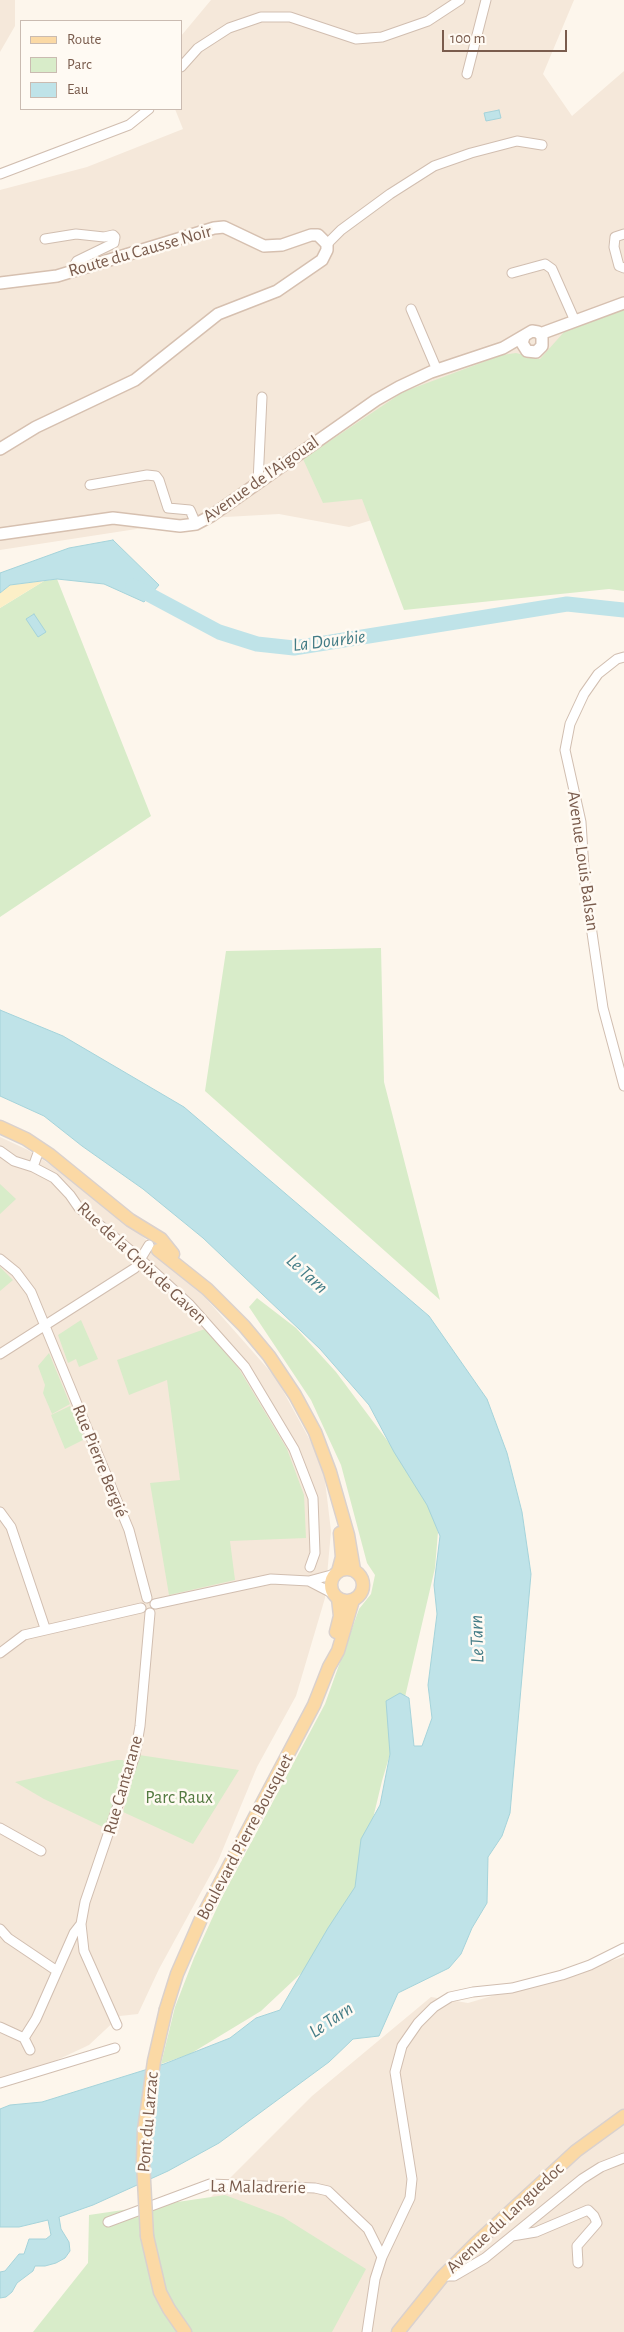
<!DOCTYPE html>
<meta charset="utf-8">
<style>
body{margin:0}
#map{position:relative;width:624px;height:2332px;overflow:hidden;background:#fdf6ec;font-family:"Alegreya Sans",sans-serif}
canvas{display:block}
.legend{position:absolute;left:20px;top:20px;width:162px;height:90px;box-sizing:border-box;background:#fffaf3;border:1px solid #cabbb1;margin:0;padding:6px 9px;list-style:none;font-size:15px;color:#7a5c4d}
.legend li{display:flex;align-items:center;gap:10px;height:25px}
.legend b{width:25px;border:1px solid #cabbb1}
.scale{position:absolute;left:442px;top:30px;width:125px;height:22px;box-sizing:border-box;border:2px solid #7a5c4d;border-top:0;padding-left:6px;font-size:15px;line-height:18px;white-space:nowrap;color:#7a5c4d;-webkit-text-stroke:4px #fffaf3;paint-order:stroke}
</style>
<div id="map">
<canvas width="624" height="2332"></canvas>
<ul class="legend">
<li><b style="height:6px;background:#fbd9a5"></b>Route</li>
<li><b style="height:14px;background:#d8ecc9"></b>Parc</li>
<li><b style="height:14px;background:#bfe3e8"></b>Eau</li>
</ul>
<div class="scale">100 m</div>
</div>
<script>
const ctx = document.querySelector('canvas').getContext('2d');
ctx.lineJoin = 'round';
function fillPath(path, color) { ctx.fillStyle = color; ctx.fill(path, 'evenodd'); }
const poly = rows => new Path2D(rows.map(r => 'M' + r).join(''));
function strokePath(path, color, width, dash) { ctx.strokeStyle = color; ctx.lineWidth = width; ctx.lineCap = dash ? 'butt' : 'round'; ctx.setLineDash(dash || []); ctx.stroke(path); }
function write(font, color, halo, rows, align = 'center') {
  ctx.font = font + ' "Alegreya Sans",sans-serif'; ctx.lineWidth = 5; ctx.setLineDash([]); ctx.textBaseline = 'middle'; ctx.strokeStyle = halo; ctx.fillStyle = color; for (const [text, x, y, turn = 0] of rows) {
    ctx.save(); ctx.translate(x, y); ctx.rotate((+turn || 0) * Math.PI / 180); ctx.textAlign = isNaN(turn) ? turn : align; if (halo) ctx.strokeText(text, 0, 0); ctx.fillText(text, 0, 0); ctx.restore();
  }
}
fillPath(poly([
 [0,0,15,0,15,26,0,52],
 [211,0,574,0,543,74,572,116,624,71,624,448,532,471,349,527,279,514,208,518,0,550,0,190,87,167,183,129,175,109,181,109,181,36],
 [0,1137,28,1150,81,1185,138,1232,202,1294,276,1378,323,1464,331,1531,325,1598,296,1696,257,1767,218,1861,159,1969,138,2014,120,2016,89,2045,55,2061,0,2081],
 [624,1957,624,2332,92,2332,208,2200,312,2096,431,1997,468,2003]
]), '#f5e8da');
fillPath(poly([
 [624,310,624,591,609,589,404,610,362,499,323,503,303,459,403,392,502,355,516,353,540,359,564,332],
 [57,579,151,816,0,917,0,608,44,581],
 [381,948,384,1082,440,1300,205,1091,226,951],
 [0,1184,16,1199,0,1214],
 [0,1267,13,1280,0,1291],
 [257,1298,296,1328,336,1372,428,1495,438,1532,435,1568,398,1727,382,1781,354,1897,311,1964,261,2011,190,2054,161,2064,175,2007,194,1958,221,1899,325,1704,359,1609,371,1594,375,1575,367,1563,341,1465,311,1400,249,1307],
 [81,1320,98,1359,79,1367,76,1359,68,1363,58,1335],
 [205,1329,239,1369,287,1449,304,1495,306,1538,230,1541,235,1580,169,1595,150,1483,180,1480,167,1380,129,1395,117,1360],
 [49,1353,70,1404,52,1414,43,1393,45,1385,38,1366],
 [70,1406,85,1439,65,1449,51,1415],
 [139,1755,239,1770,193,1844,123,1812],
 [117,1760,123,1760,126,1765,105,1828,44,1799,15,1782],
 [225,2195,283,2217,366,2269,332,2332,33,2332,88,2263,89,2215]
]), '#d8ecc9');
fillPath(poly([
 [44,581,0,608,0,593,10,585]
]), '#fcefc7');
const water = poly([
 [499,110,501,118,486,121,484,113,499,110],
 [113,540,159,585,144,602,104,584,57,579,10,585,0,593,0,573,69,548,113,540],
 [34,614,46,632,38,637,26,619,34,614],
 [0,1010,63,1036,184,1107,429,1316,487,1399,507,1453,522,1512,531,1574,510,1813,502,1836,488,1857,487,1903,472,1928,461,1954,449,1968,398,1993,379,2036,353,2039,329,2062,219,2143,168,2171,93,2205,59,2217,61,2229,69,2242,70,2251,65,2258,56,2263,45,2266,35,2266,33,2271,17,2283,12,2292,6,2297,0,2298,0,2272,5,2271,19,2254,24,2254,29,2239,46,2239,51,2235,48,2220,19,2227,0,2227,0,2109,10,2105,42,2102,164,2064,230,2038,256,2018,280,2010,328,1928,355,1887,361,1839,380,1805,390,1754,386,1701,400,1693,409,1698,414,1746,422,1746,432,1718,428,1685,437,1614,434,1585,440,1536,427,1505,394,1452,369,1405,320,1349,203,1238,143,1189,82,1146,44,1116,0,1096,0,1010]
]);
fillPath(water, '#bfe3e8');
strokePath(water, '#a5d3da', 1);
strokePath(poly([
 [133,586,219,632,257,644,294,648,567,604,624,610]
]), '#bfe3e8', 15);
const street = poly([
 [181,67,198,48,229,28,261,17,290,17,356,39,382,37,428,21,460,0],
 [467,74,486,0],
 [0,174,129,125,149,109],
 [624,234,615,237,614,247,619,266,624,268],
 [45,239,76,234,104,237,113,235,115,237,114,243,77,261,70,272],
 [327,244,341,230,390,194,434,166,471,153,517,141,542,145],
 [512,273,545,264,552,269,575,321],
 [411,309,437,370],
 [258,482,262,397],
 [90,485,147,475,156,476,159,480,168,508,190,510,196,524],
 [624,657,617,659,598,674,584,694,570,724,565,750,581,822,585,885,603,1008,624,1086],
 [0,1151,14,1161,33,1167,54,1178,70,1195,79,1208,136,1255,189,1304,245,1367,294,1449,313,1498,315,1553,310,1567],
 [33,1167,38,1153],
 [0,1259,16,1272,31,1292,129,1530,147,1598],
 [0,1354,135,1268,149,1245],
 [0,1512,11,1527,45,1628],
 [334,1594,309,1581,335,1574],
 [155,1604,271,1579,309,1581],
 [0,1653,24,1635,141,1608],
 [0,1828,41,1851],
 [0,1929,8,1938,57,1971],
 [117,2025,84,1951,81,1924,85,1902,135,1755,140,1726,150,1613],
 [0,2027,24,2038,30,2050],
 [24,2038,36,2019,74,1933,81,1924],
 [0,2083,115,2048],
 [108,2222,210,2184,315,2188,328,2191,368,2229,382,2257],
 [512,2236,536,2232,588,2210,594,2216,597,2223,577,2246,578,2263],
 [443,2276,454,2276,485,2258,582,2179,601,2167,624,2158],
 [367,2332,375,2279,382,2257,410,2198,412,2179,395,2072,402,2046,418,2023,434,2007,450,1997,473,1992,512,1988,562,1975,590,1965,624,1948]
]);
const secondary = poly([
 [0,283,57,276,214,228,224,227,264,246,282,245,311,235,318,235,327,244,327,250,322,260,277,291,218,314,135,380,36,427,0,449],
 [540,334,624,303],
 [0,534,113,518,180,526,196,524,211,516,376,400,399,387,431,372,503,348,532,331,538,332,542,336,542,346,536,352,527,351,522,343,524,337]
]);
const primary = poly([
 [0,1127,26,1139,50,1155,130,1220,161,1239,173,1254],
 [158,1250,207,1289,244,1326,269,1356,295,1395,315,1432,330,1472,348,1535,354,1570],
 '331 1585a16 16 0 1 1 32 0a16 16 0 1 1-32 0Z',
 [338,1572,342,1557,340,1533],
 [336,1632,340,1616,338,1598],
 [166,2009,177,1974,201,1919,314,1705,329,1667,338,1651,353,1600],
 [147,2236,160,2292,169,2309,185,2332],
 [398,2332,443,2276,475,2244,576,2151,624,2116]
]);
strokePath(street, '#d1beb0', 11);
strokePath(secondary, '#d6c0b0', 14);
strokePath(primary, '#dad1cd', 15);
strokePath(street, '#fff', 9);
strokePath(secondary, '#fff', 11);
strokePath(primary, '#fbd9a5', 12);
const primaryBridge = poly([
 [147,2236,143,2162,144,2130,154,2061,166,2009]
]);
strokePath(primaryBridge, '#dad1cd', 15, []);
strokePath(primaryBridge, '#fbd9a5', 12);
write('18px', '#7a5c4d', '#fffaf3', [
 ["Route du Causse Noir",140,251,-16],
 ["Avenue de l'Aigoual",261,479,-35],
 ["Avenue Louis Balsan",583,861,82],
 ["Rue de la Croix de Gaven",142,1263,43],
 ["Rue Pierre Bergié",100,1461,68],
 ["Rue Cantarane",123,1785,-74],
 ["Boulevard Pierre Bousquet",245,1837,-62],
 ["Pont du Larzac",148,2122,-85],
 ["La Maladrerie",258,2187,1],
 ["Avenue du Languedoc",505,2218,-43]
]);
write('18px', '#537a41', '#fffaf3', [
 ["Parc Raux",179,1798]
]);
write('italic 19px', '#437c86', '#fffaf3', [
 ["La Dourbie",329,641,-7],
 ["Le Tarn",307,1274,42],
 ["Le Tarn",477,1639,-92],
 ["Le Tarn",331,2020,-34]
]);
</script>
